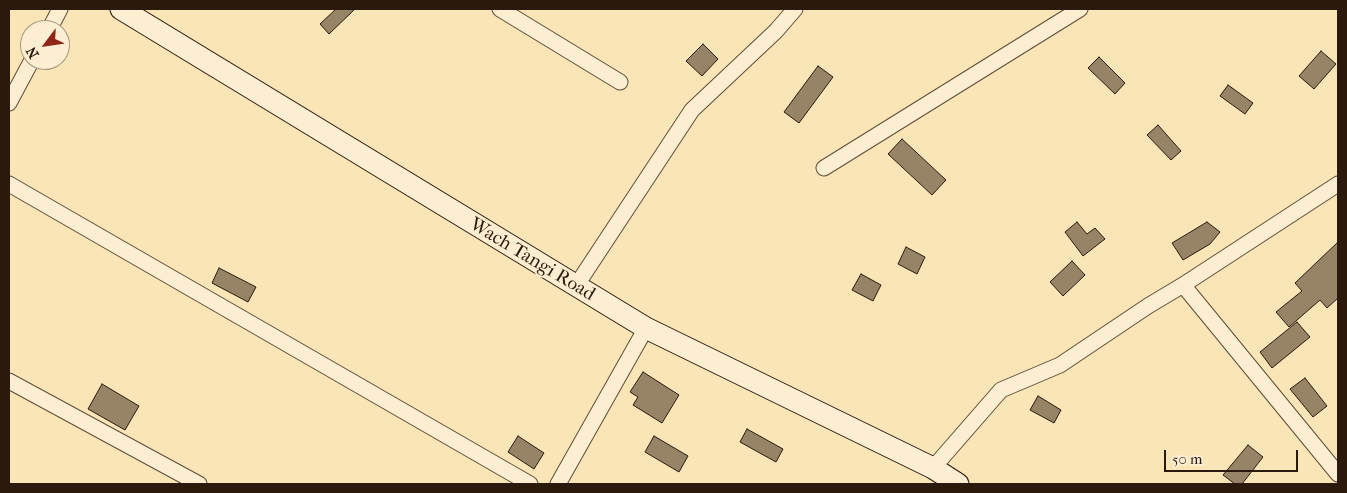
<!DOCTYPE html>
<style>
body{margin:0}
#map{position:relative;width:1347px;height:493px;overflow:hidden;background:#fae5b7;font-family:"IM FELL French Canon",serif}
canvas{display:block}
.frame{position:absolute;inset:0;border:10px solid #2b190e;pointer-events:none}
.north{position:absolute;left:20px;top:20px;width:50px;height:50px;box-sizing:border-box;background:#fceed0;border:1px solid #a89982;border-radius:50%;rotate:239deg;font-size:14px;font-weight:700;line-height:20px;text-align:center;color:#2b190e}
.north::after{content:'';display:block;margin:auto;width:18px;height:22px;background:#8f2418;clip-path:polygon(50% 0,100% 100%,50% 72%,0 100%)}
.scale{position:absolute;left:1164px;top:450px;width:134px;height:22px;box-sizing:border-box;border:2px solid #2b190e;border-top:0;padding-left:6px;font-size:15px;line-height:18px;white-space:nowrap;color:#2b190e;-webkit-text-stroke:4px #fceed0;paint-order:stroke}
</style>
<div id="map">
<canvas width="1347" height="493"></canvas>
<div class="frame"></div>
<div class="north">N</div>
<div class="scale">50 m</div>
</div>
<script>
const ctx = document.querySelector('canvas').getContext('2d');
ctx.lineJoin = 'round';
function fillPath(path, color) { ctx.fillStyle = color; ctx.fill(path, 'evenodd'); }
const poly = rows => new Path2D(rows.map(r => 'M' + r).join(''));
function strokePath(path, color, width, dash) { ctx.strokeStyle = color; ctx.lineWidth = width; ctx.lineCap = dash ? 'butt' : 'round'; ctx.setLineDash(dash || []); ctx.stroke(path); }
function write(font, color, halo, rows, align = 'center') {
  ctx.font = font + ' "IM FELL French Canon",serif'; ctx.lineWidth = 4; ctx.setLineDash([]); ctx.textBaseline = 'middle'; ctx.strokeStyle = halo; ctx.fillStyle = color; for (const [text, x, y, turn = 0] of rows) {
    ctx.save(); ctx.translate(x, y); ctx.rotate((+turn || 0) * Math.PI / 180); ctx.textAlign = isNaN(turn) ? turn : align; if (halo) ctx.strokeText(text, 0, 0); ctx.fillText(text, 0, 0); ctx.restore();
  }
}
const building = poly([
 [336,9,355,9,329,34,320,24,336,9],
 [703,44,718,59,702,76,686,61,703,44],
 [1321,51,1336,64,1314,89,1299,76,1321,51],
 [1099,57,1125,83,1115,94,1088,68,1099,57],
 [818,66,833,77,799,123,784,112,818,66],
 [1228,85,1253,103,1245,114,1220,96,1228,85],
 [1158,125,1181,151,1171,160,1147,135,1158,125],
 [902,139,946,180,932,195,888,154,902,139],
 [1077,222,1087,234,1095,228,1105,239,1083,256,1065,232,1077,222],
 [1207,222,1220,232,1210,244,1183,260,1172,243,1207,222],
 [1338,242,1338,298,1327,308,1320,300,1289,327,1276,312,1302,291,1295,283,1338,242],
 [906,247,925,257,917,274,898,264,906,247],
 [1072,261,1085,275,1063,296,1050,282,1072,261],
 [219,268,256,287,248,302,212,283,219,268],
 [861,274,881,285,873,301,852,290,861,274],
 [1297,322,1310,337,1272,368,1260,352,1297,322],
 [643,372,679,395,662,423,633,405,638,397,630,392,643,372],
 [1305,378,1327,406,1313,417,1290,389,1305,378],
 [102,384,139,406,125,430,88,409,102,384],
 [1038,396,1061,410,1054,423,1030,410,1038,396],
 [747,429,783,449,776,462,740,442,747,429],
 [518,436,544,453,534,469,508,452,518,436],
 [654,436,688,456,679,472,645,452,654,436],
 [1248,445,1263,457,1242,484,1235,484,1223,475,1248,445]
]);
fillPath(building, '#978366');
strokePath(building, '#2b190e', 1);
const street = poly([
 [500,9,620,82],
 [49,30,60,9],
 [9,103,32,60],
 [824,168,1080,9],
 [9,184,530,484],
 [1183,285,1338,474],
 [576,286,692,110,776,31,795,9],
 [9,381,199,484],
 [933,468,1001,390,1060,365,1148,306,1183,285,1338,184],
 [558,484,646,328]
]);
const secondary = poly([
 [121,9,646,328,933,468,958,484]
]);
strokePath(street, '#5f4c38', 17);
strokePath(secondary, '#2b190e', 23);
strokePath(street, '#fceed0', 15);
strokePath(secondary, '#fceed0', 21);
write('19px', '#2b190e', '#fceed0', [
 ["Wach Tangi Road",532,260,31]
]);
</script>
